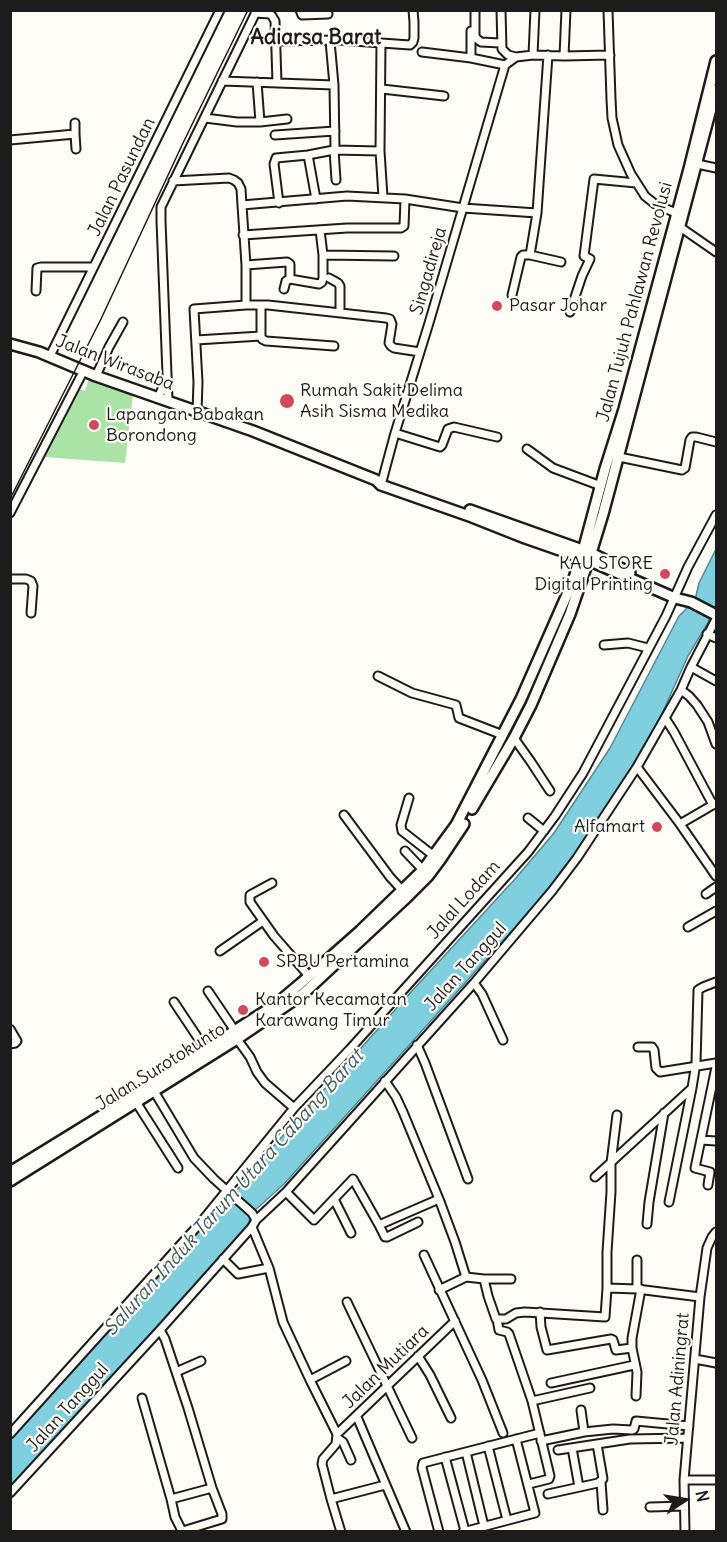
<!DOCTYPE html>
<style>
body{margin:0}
#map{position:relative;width:727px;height:1542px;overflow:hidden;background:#fdfcf7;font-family:Delius,sans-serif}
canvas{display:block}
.frame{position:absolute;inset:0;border:12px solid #1c1c1c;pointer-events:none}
.north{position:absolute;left:655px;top:1470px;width:60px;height:60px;-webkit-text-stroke:4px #fdfcf7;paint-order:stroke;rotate:78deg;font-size:16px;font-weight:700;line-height:24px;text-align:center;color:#1c1c1c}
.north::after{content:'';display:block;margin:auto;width:21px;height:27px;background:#1c1c1c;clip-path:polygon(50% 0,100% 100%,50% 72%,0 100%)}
</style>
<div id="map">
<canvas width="727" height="1542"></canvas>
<div class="frame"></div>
<div class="north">N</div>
</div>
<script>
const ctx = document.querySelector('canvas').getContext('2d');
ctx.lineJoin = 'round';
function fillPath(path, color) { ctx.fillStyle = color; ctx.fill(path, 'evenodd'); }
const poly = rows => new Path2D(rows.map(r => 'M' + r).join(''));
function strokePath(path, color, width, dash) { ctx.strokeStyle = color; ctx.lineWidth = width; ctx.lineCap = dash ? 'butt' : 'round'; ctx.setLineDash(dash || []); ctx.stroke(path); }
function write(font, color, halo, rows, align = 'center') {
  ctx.font = font + ' Delius,sans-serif'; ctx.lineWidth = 4.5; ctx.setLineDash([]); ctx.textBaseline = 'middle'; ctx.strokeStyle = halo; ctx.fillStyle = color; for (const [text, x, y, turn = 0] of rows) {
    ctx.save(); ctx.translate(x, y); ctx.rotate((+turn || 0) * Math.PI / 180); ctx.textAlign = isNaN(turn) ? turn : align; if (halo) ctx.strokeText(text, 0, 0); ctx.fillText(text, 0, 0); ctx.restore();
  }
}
fillPath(poly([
 [89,378,133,394,125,463,44,457,77,388,85,391]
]), '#abe2a6');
const water = poly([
 [716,549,716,605,708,616,709,621,688,656,661,716,634,766,573,858,529,912,284,1184,252,1213,247,1227,11,1488,11,1436,220,1205,233,1195,262,1159,411,992,515,879,554,833,610,748,679,616,688,607,696,596,699,583,716,549]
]);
fillPath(water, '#80cfde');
strokePath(water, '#588790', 1.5);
const minor = poly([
 [300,10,302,15,328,14],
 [475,10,475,36,477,39,481,42,500,43],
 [501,10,502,49,508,55,516,57],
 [608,10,611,99,612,118,618,145,631,174,645,196,655,204,676,213],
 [255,13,270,14,272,16,275,21,277,83],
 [471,31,471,58],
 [276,41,339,40,410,45,413,42,414,38,414,22,413,10],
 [330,41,334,85,335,148,334,150,336,180],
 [381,43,380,151,383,197],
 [422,52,471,58,505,65,516,57,533,55,564,56,610,55],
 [533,55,535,10],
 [564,56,566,10],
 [222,81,334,85],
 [257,82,260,122],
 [382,89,444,96],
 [205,118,237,122,260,122,287,119],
 [75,123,75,134],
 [275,135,335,131],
 [10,140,75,134,76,149],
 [308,155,316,199],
 [697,164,716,168],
 [173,181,229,178,234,180,238,183,241,189,242,205,246,265,246,305],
 [279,203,274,164,276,158,308,155,334,150,380,151],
 [242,205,347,196,405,199],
 [680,227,716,252],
 [243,235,347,228,401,228,404,226,405,199,463,208,537,213],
 [323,255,394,256],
 [530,255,537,213,548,55],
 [246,265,287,262,290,264,290,279,286,281,284,289],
 [329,278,338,283,340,286,340,313],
 [290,279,319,284,322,282,323,278,323,255,320,230],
 [36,291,37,268,41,267,93,267],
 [512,295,521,257,523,255,530,255,561,262],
 [261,305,261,336,262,339,266,341,334,346],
 [570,312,582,276,590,259,584,256,594,179,636,183],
 [196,340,261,336],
 [50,356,220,10],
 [96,376,109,347,123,322],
 [158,398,167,378],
 [168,400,161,221,161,207,257,10],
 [197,412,198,382,194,309,246,305,268,305,386,318,390,319,392,324,389,343,391,346,394,348,420,352],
 [395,433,440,447,442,445,448,429,454,427,497,437],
 [527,449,553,468,601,486],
 [619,457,682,470,685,468,690,440,692,437,696,437,716,442],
 [381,485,395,433,429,323,505,65],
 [10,513,84,370],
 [10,579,26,579,31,581,33,586,31,613],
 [707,634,716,638],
 [604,645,628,643,648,648],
 [691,667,716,681],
 [378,676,412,693,456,705,459,718,503,735],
 [681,690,689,696,697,705,708,722,716,744],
 [665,718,674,732,713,805],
 [514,738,531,762,550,791],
 [637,767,680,824,716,876],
 [409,798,401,825,402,831,434,856],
 [344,815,390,877,402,890],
 [528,818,544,831],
 [680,824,716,803],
 [405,851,423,870],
 [272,883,250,895,250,902,274,936,309,976],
 [706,894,716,887],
 [688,927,716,911],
 [220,951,263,921],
 [474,983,482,994,503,1040],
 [208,991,235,1031],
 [174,1002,206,1050],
 [10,1029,17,1041,15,1043,10,1044],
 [237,1039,250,1057,257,1072,265,1083,294,1108],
 [417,1045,425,1063,468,1179],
 [638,1047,652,1047,654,1050,656,1068,660,1072,716,1063],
 [385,1081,396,1097,403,1112,439,1199,455,1242,466,1277,484,1279,488,1296,496,1319,506,1319,516,1313,525,1312,605,1317,607,1288,637,1289,700,1297],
 [154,1091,194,1158,214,1179,252,1213,256,1220],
 [136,1102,178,1168],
 [701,1140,716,1141],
 [595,1177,692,1088,696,1063,698,990,703,987,716,982],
 [708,1185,710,1172,695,1168,716,1067],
 [286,1192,314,1220,353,1179,379,1225,439,1199],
 [334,1199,351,1233],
 [669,1202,692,1088],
 [647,1224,649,1202,664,1113],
 [379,1225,385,1237,387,1237,418,1222],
 [252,1227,269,1268,283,1322,310,1380,337,1434,336,1444,323,1459,322,1464,331,1499,341,1532],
 [424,1255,482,1380,503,1433],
 [223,1259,238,1274,269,1268],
 [484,1279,511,1279],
 [607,1288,607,1252,611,1192,611,1163,617,1115],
 [637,1289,637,1260],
 [439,1290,466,1277],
 [347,1302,412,1438],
 [540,1312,541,1327,547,1350,611,1339,613,1340,616,1350,632,1348],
 [497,1319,499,1330,507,1332,509,1334,532,1401,550,1476,549,1479,529,1484],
 [418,1356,430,1375,451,1418],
 [695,1359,716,1363],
 [176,1372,201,1361],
 [310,1380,346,1361],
 [551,1383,634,1365],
 [636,1396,637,1372,632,1348,632,1338,641,1289],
 [142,1398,171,1499,212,1488,188,1408,165,1339,160,1330],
 [532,1401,590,1388],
 [581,1410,584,1432],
 [357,1417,406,1532],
 [10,1434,202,1221,294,1108,350,1049,528,852,555,816,583,773,666,616,688,567,716,515],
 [337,1434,455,1321],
 [337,1438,343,1442,351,1460],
 [541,1441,584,1432,613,1429,632,1430,634,1429,636,1421,689,1426],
 [597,1444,630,1439,687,1438],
 [488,1446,507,1520],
 [572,1448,579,1487],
 [466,1452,484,1526],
 [445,1457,465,1531],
 [684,1480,716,1480],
 [601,1482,603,1510],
 [10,1493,160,1330,252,1227,256,1220,286,1192,474,983,552,891,577,858,637,767,681,690,691,667,716,619],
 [548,1494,598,1483,603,1479,597,1444,558,1450],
 [171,1499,175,1517,181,1529,183,1531,186,1530,222,1519,222,1514,212,1488],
 [331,1499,385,1485],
 [650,1507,684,1506],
 [439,1532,422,1468,423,1463,540,1433],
 [463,1532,535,1513,516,1439],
 [685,1532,684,1480,700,1297,707,1248,712,1237,716,1232]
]);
const major = poly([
 [10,344,39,352,96,376,253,431,376,480,381,485,472,517,525,538,588,560,675,598,691,602,716,615],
 [470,510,591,553,630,573],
 [472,809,514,738,531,705,570,614,591,553,603,514,716,90],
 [10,1172,114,1108,275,1005,300,984,360,931,423,870,456,825,521,699,573,581,583,551,605,469,624,409,689,169,716,61],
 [10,1181,237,1039,303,994,404,900,428,876,440,860,464,824]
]);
strokePath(minor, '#1c1c1c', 11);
strokePath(major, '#1c1c1c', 14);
strokePath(minor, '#fdfcf7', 7);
strokePath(major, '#fdfcf7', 9);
strokePath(poly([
 [10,499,101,319,183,143,248,10]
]), '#1c1c1c', 1.5);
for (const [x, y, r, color] of [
 [497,306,6,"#d1495b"],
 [287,401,8,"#d1495b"],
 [94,425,6,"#d1495b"],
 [665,574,6,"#d1495b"],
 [657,827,6,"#d1495b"],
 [264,962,6,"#d1495b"],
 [243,1010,6,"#d1495b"]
]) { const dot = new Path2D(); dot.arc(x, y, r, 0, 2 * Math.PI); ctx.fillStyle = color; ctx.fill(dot); strokePath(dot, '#fdfcf7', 2); }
write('18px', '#1c1c1c', '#fdfcf7', [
 ["Jalan Pasundan",122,177,-64],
 ["Singadireja",429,271,-74],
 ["Jalan Tujuh Pahlawan Revolusi",635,302,-75],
 ["Jalan Wirasaba",115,363,21],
 ["Jalal Lodam",464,900,-48],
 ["Jalan Tanggul",466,967,-48],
 ["Jalan Surotokunto",161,1067,-32],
 ["Jalan Mutiara",386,1367,-44],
 ["Jalan Adiningrat",678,1379,-85],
 ["Jalan Tanggul",68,1408,-48]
]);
write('18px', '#1c1c1c', '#fdfcf7', [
 ["Pasar Johar",509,306],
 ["Rumah Sakit Delima",300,391],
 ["Asih Sisma Medika",300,412],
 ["Lapangan Babakan",106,415],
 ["Borondong",106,436],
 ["KAU STORE",653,564,"right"],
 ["Digital Printing",653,585,"right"],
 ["Alfamart",645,827,"right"],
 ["SPBU Pertamina",276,962],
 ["Kantor Kecamatan",255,1000],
 ["Karawang Timur",255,1021]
], 'left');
write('italic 20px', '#3f5b60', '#fdfcf7', [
 ["Saluran Induk Tarum Utara Cabang Barat",234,1193,-48]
]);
write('bold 21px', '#1c1c1c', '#fdfcf7', [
 ["Adiarsa Barat",316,38]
]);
</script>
